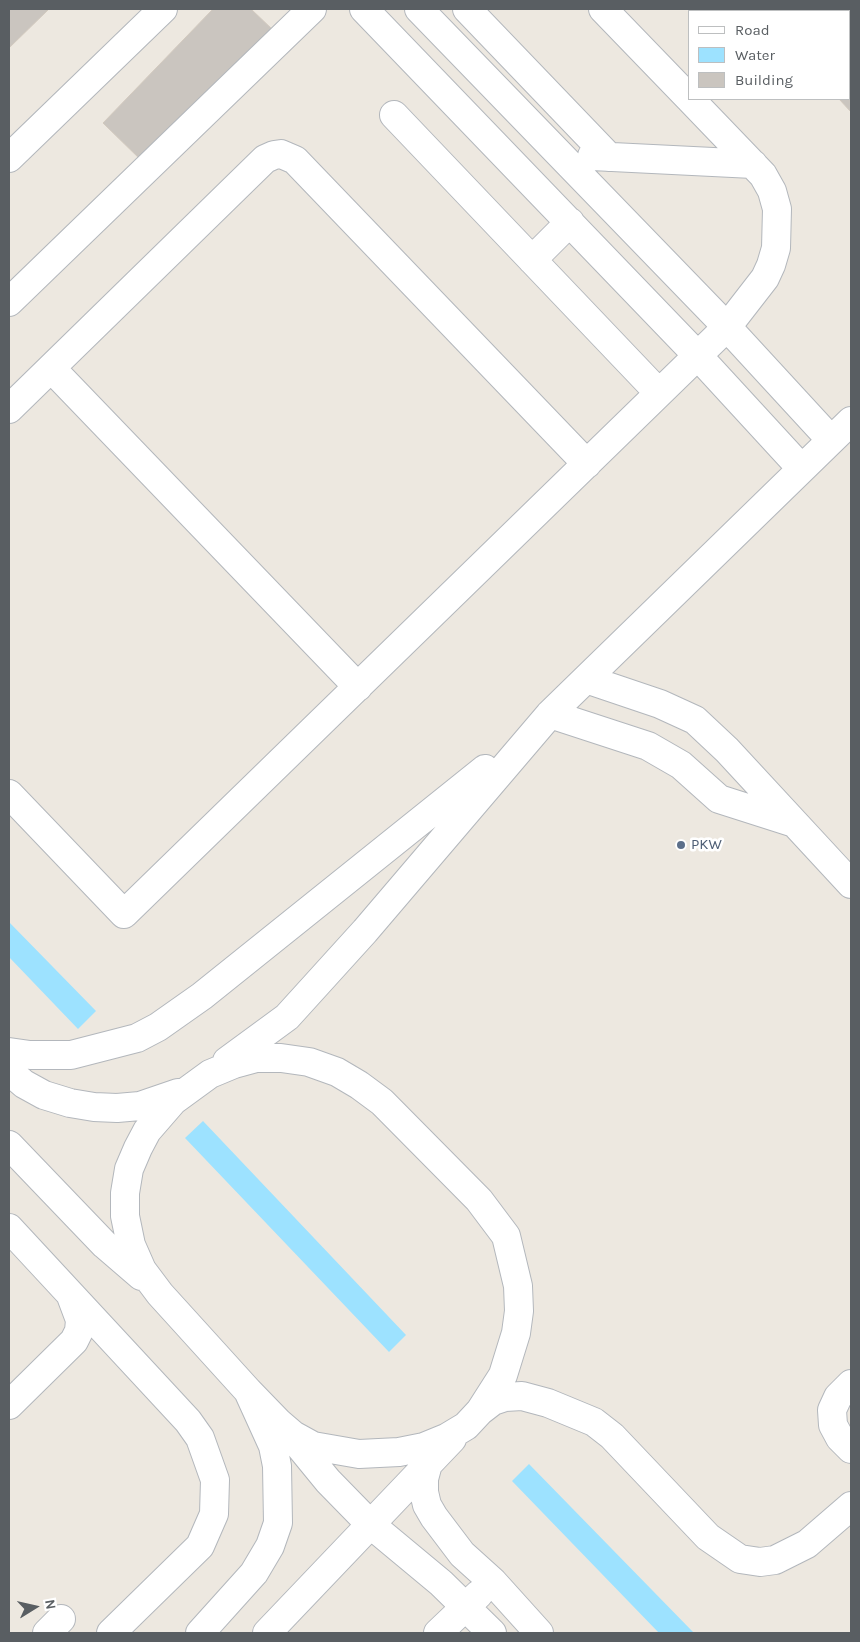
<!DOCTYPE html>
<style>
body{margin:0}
#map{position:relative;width:860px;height:1642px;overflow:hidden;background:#ede8e0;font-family:Karla,sans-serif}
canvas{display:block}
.frame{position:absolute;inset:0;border:10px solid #595e62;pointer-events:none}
.legend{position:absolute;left:688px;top:10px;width:162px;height:90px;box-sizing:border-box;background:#fff;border:1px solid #bdbfc0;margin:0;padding:6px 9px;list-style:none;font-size:15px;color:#595e62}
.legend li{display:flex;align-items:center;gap:10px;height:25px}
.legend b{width:25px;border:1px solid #bdbfc0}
.north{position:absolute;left:10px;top:1582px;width:50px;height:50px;-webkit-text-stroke:4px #fff;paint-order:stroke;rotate:80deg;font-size:14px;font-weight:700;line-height:20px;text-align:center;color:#595e62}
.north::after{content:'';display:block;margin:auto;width:18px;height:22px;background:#595e62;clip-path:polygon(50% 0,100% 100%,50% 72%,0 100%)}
</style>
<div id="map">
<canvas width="860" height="1642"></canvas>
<div class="frame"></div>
<ul class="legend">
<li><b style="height:6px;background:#fff"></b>Road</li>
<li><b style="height:14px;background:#9de2ff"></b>Water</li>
<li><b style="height:14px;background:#cac5bf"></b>Building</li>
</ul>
<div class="north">N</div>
</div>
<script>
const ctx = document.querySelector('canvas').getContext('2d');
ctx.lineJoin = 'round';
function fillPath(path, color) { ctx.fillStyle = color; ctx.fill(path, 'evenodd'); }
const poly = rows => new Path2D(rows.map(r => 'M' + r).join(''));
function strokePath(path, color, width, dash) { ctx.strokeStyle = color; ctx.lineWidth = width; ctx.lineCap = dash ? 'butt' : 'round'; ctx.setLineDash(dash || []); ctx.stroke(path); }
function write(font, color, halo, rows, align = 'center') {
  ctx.font = font + ' Karla,sans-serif'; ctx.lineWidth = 5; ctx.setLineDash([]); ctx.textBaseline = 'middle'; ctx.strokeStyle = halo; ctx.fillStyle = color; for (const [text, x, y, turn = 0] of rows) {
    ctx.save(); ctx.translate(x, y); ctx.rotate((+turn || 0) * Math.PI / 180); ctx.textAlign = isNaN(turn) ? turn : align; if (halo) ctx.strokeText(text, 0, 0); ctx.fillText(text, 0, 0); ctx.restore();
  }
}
fillPath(poly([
 [9,922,96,1011,78,1029,9,957],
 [203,1121,406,1335,389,1352,185,1138],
 [529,1464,694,1633,659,1633,512,1481]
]), '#9de2ff');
const building = poly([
 [9,9,49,9,9,48,9,9],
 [213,9,251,9,273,30,145,164,103,123,213,9],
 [753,9,783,9,785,11,755,11,753,9],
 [783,9,851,9,851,80,849,78,849,11,785,11,783,9],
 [849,78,851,80,851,112,839,99,849,99,849,78]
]);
fillPath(building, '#cac5bf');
strokePath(building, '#d2c9be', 1);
const minor = poly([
 [364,9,698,356,801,468],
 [419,9,727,327,831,440],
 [467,9,609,157],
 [603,9,689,98],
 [394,115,659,393],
 [592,156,753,164],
 [9,158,163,9],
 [532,260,570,222],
 [9,302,312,9],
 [51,368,358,687],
 [9,409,265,159,274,155,281,154,295,160,587,464],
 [586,679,660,704,695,720,727,750,851,884],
 [550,714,648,746,681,765,719,799,791,822],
 [9,794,124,914,727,327,765,278,771,265,776,248,777,209,772,191,763,175,690,99],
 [9,1052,30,1055,71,1055,137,1038,158,1027,202,996,485,769],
 [227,1061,287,1017,365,931,550,714,851,421],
 [9,1071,24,1084,44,1095,70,1103,94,1107,117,1108,140,1106,178,1093],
 [9,1145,105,1245,141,1276],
 [9,1228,188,1421,200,1438,215,1480,214,1514,200,1546,111,1633],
 [851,1384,838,1397,832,1410,833,1425,840,1438,851,1449],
 [9,1405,74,1341,79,1331,80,1320,71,1296],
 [480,1411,493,1401,505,1397,522,1396,548,1403,594,1422,612,1436,708,1537,740,1559,760,1562,775,1560,807,1544,851,1506],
 [292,1437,328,1481,370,1524,441,1583,492,1633],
 [428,1464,424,1479,424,1492,427,1505,434,1517,462,1554,493,1582,539,1633],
 [47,1633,61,1619],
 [200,1633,254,1573,270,1546,278,1523,277,1466,273,1446,248,1391,160,1294,142,1270,131,1245,125,1216,125,1193,129,1169,138,1148,147,1131,173,1101,210,1074,234,1064,256,1058,281,1058,309,1062,337,1072,359,1085,382,1102,479,1200,506,1236,518,1286,519,1311,516,1333,503,1375,480,1411,466,1426,446,1438,424,1447,399,1452,359,1454,313,1446,293,1435,279,1423,248,1391],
 [267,1633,452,1439],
 [438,1633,479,1594]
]);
strokePath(minor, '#b3b7bc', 30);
strokePath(minor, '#fff', 28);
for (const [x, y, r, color] of [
 [681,845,5,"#5c6f8a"]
]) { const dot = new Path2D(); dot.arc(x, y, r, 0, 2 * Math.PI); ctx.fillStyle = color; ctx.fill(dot); strokePath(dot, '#fff', 2); }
write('15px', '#4e5e75', '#fff', [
 ["PKW",691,845]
], 'left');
</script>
